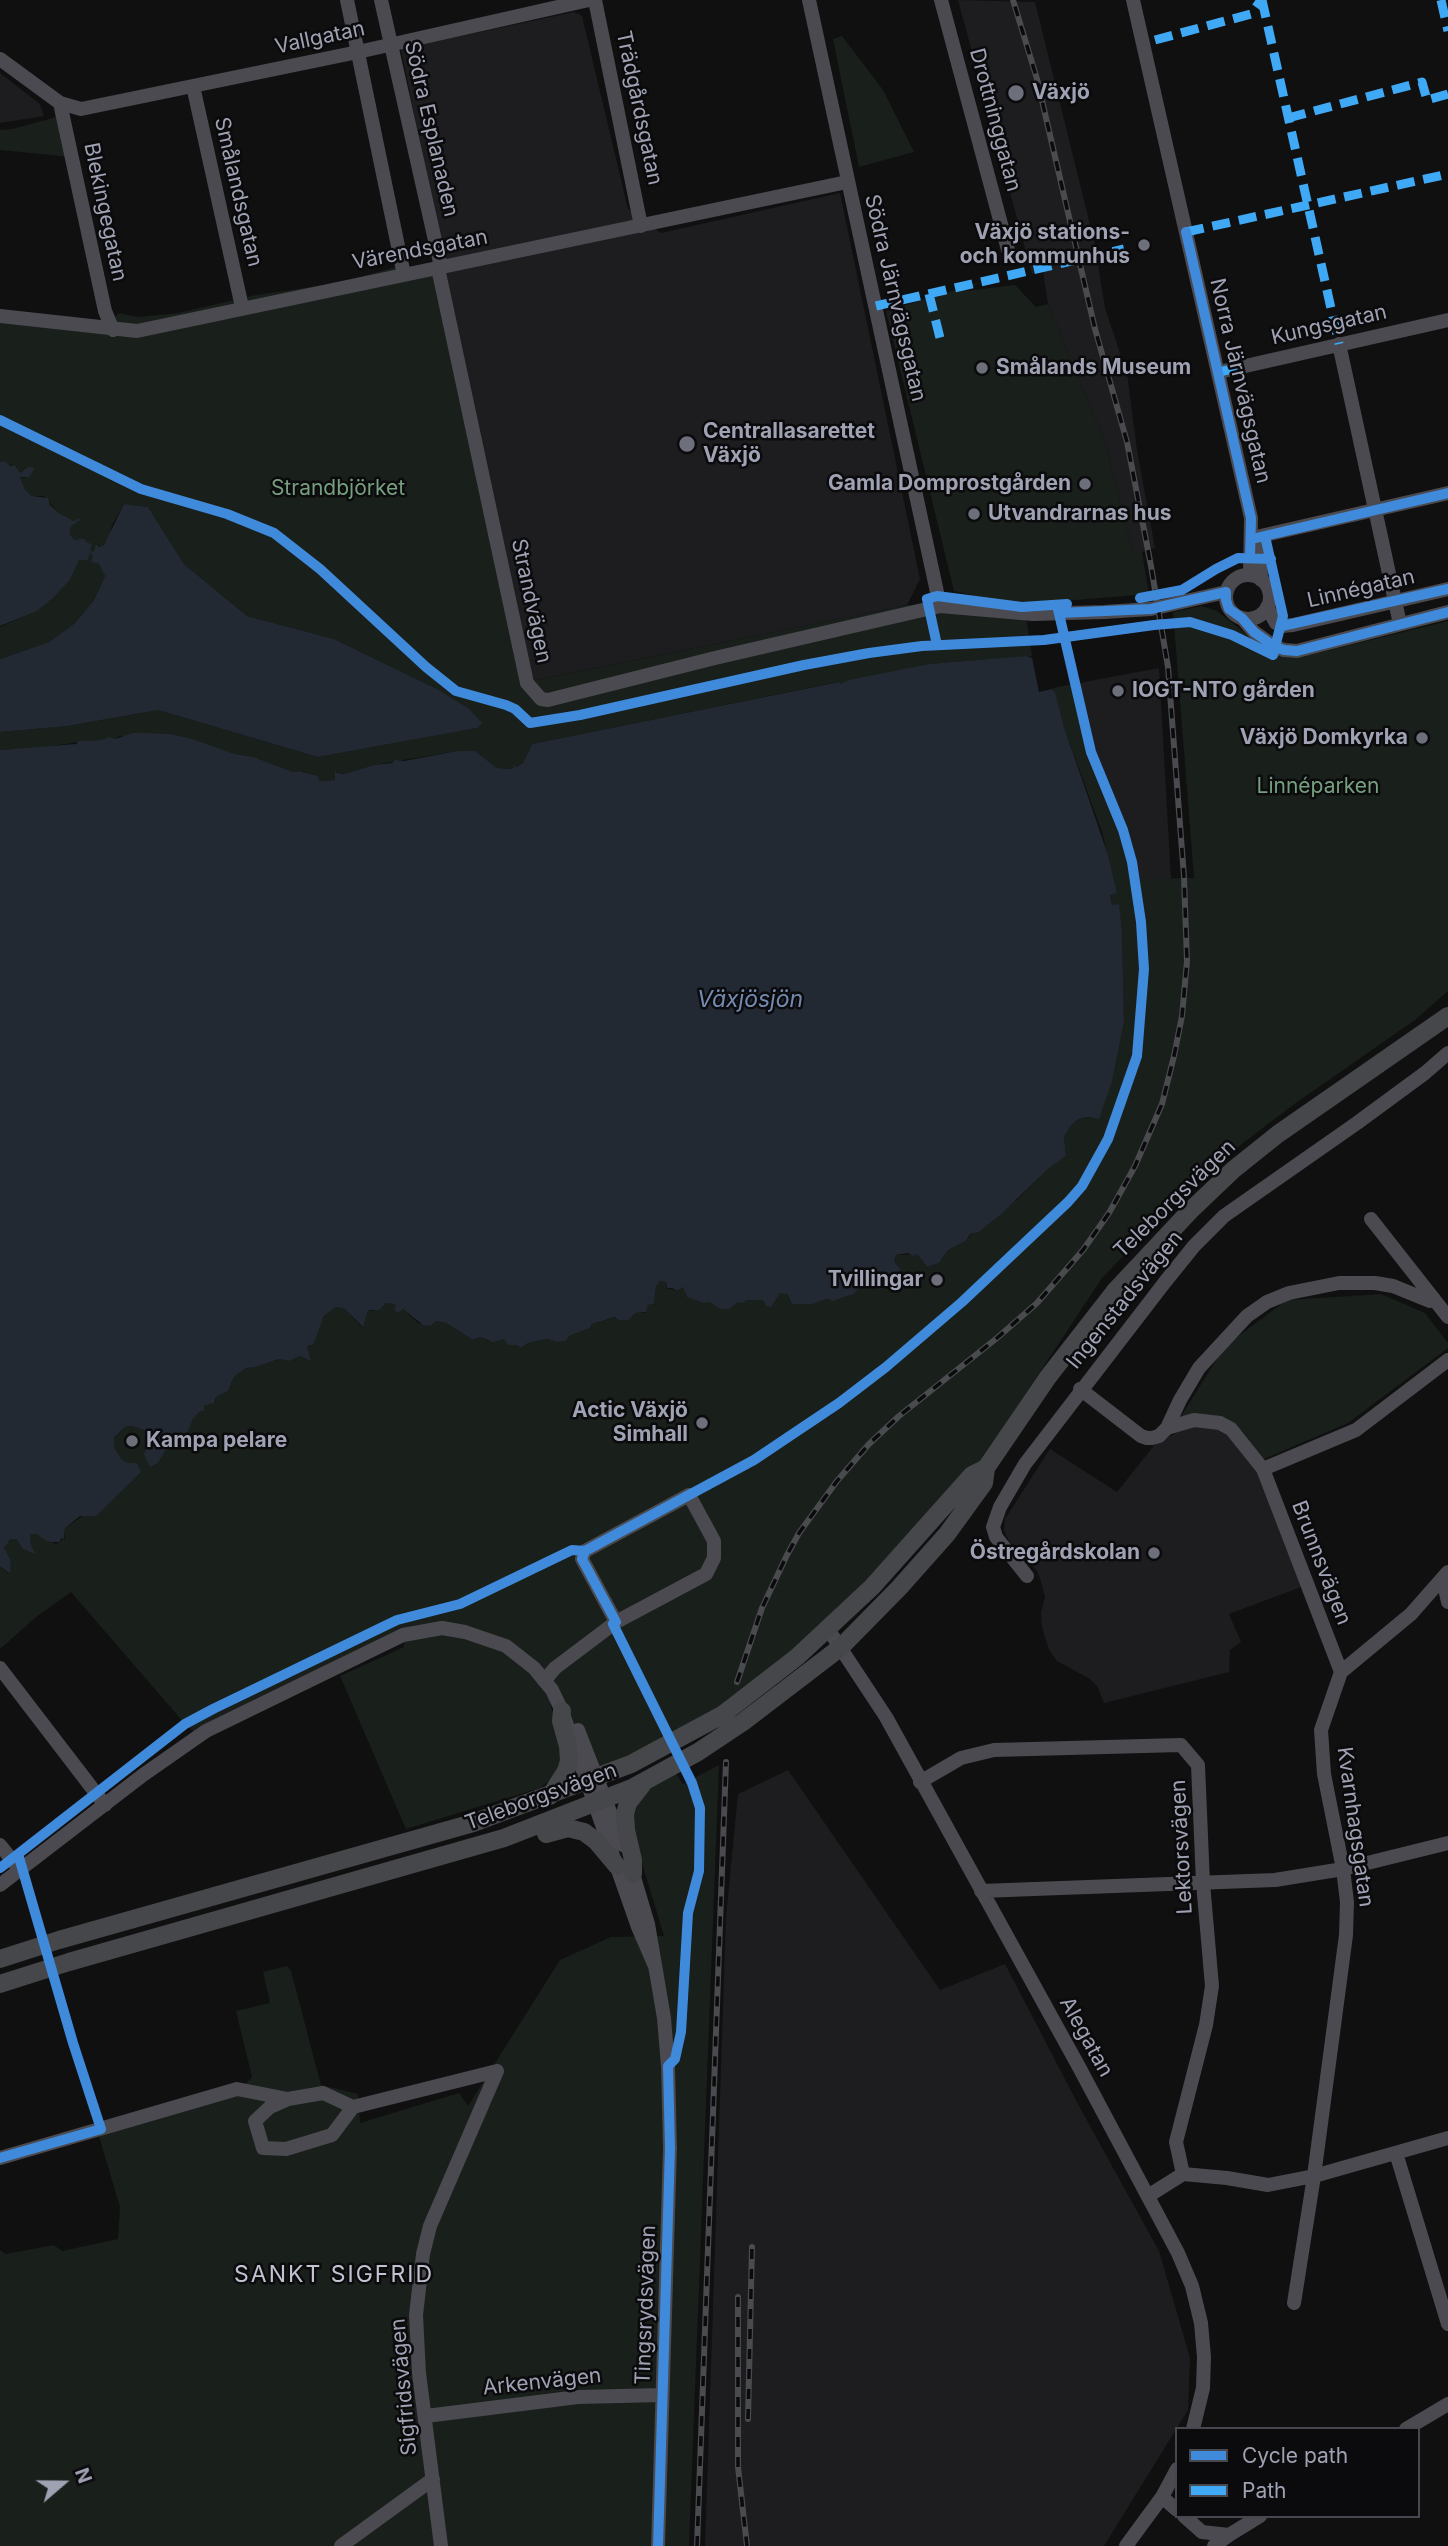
<!DOCTYPE html>
<meta charset="utf-8">
<style>
body{margin:0}
#map{position:relative;width:1448px;height:2546px;overflow:hidden;background:#101010;font-family:Inter,sans-serif}
canvas{display:block}
.legend{position:absolute;left:1175px;top:2427px;width:245px;height:91px;box-sizing:border-box;background:#0b0a0c;border:2px solid #46474f;margin:0;padding:9px 12px;list-style:none;font-size:21px;color:#9fa2b3}
.legend li{display:flex;align-items:center;gap:14px;height:35px}
.legend b{width:35px;border:2px solid #46474f}
.north{position:absolute;left:28px;top:2448px;width:70px;height:70px;-webkit-text-stroke:5px #0b0a0c;paint-order:stroke;rotate:70deg;font-size:19px;font-weight:700;line-height:28px;text-align:center;color:#9fa2b3}
.north::after{content:'';display:block;margin:auto;width:24px;height:32px;background:#9fa2b3;clip-path:polygon(50% 0,100% 100%,50% 72%,0 100%)}
</style>
<div id="map">
<canvas width="1448" height="2546"></canvas>
<ul class="legend">
<li><b style="height:9px;background:#408adc"></b>Cycle path</li>
<li><b style="height:9px;background:#3fa9f5"></b>Path</li>
</ul>
<div class="north">N</div>
</div>
<script>
const ctx = document.querySelector('canvas').getContext('2d');
ctx.lineJoin = 'round';
function fillPath(path, color) { ctx.fillStyle = color; ctx.fill(path, 'evenodd'); }
const poly = rows => new Path2D(rows.map(r => 'M' + r).join(''));
function strokePath(path, color, width, dash) { ctx.strokeStyle = color; ctx.lineWidth = width; ctx.lineCap = dash ? 'butt' : 'round'; ctx.setLineDash(dash || []); ctx.stroke(path); }
function write(font, color, halo, rows, align = 'center') {
  ctx.font = font + ' Inter,sans-serif'; ctx.lineWidth = 5; ctx.setLineDash([]); ctx.textBaseline = 'middle'; ctx.strokeStyle = halo; ctx.fillStyle = color; for (const [text, x, y, turn = 0] of rows) {
    ctx.save(); ctx.translate(x, y); ctx.rotate((+turn || 0) * Math.PI / 180); ctx.textAlign = isNaN(turn) ? turn : align; if (halo) ctx.strokeText(text, 0, 0); ctx.fillText(text, 0, 0); ctx.restore();
  }
}
fillPath(poly([
 [958,0,1035,2,1094,241,1105,308,1127,374,1137,450,1155,548,1142,552,1133,552,1105,442,1048,304,1043,271,1032,274],
 [574,12,582,16,628,209,661,233,840,193,920,579,907,605,537,680,527,672,401,49],
 [0,73,40,104,44,116,0,123],
 [1159,668,1171,879,1140,880,1127,827,1092,742,1079,683],
 [1193,1425,1217,1428,1234,1437,1256,1470,1301,1587,1229,1614,1241,1642,1230,1650,1229,1672,1104,1703,1097,1686,1090,1679,1057,1661,1049,1650,1042,1627,1041,1612,1045,1597,1040,1578,1037,1571,1009,1541,1004,1530,1005,1519,1050,1449,1117,1492,1156,1443],
 [788,1770,940,1990,1005,1964,1079,2106,1159,2251,1190,2358,1188,2410,1104,2546,705,2546,726,1917,738,1794]
]), '#1d1d1f');
fillPath(poly([
 [842,36,883,90,914,152,859,167,833,39],
 [62,111,72,157,0,150,0,130,12,129,53,118],
 [399,266,445,268,527,672,537,680,907,605,940,606,1026,617,1032,656,929,664,839,684,838,682,532,744,523,763,515,767,513,765,514,768,509,769,497,768,475,751,457,751,374,765,344,774,336,772,336,780,318,781,318,776,301,771,293,772,254,757,235,754,171,734,133,733,126,737,119,736,116,739,108,738,101,740,92,740,40,748,0,750,0,732,68,726,158,710,318,757,476,728,435,688,334,639,247,616,184,564,148,507,124,504,112,525,109,539,101,547,97,544,92,562,99,564,105,576,94,600,75,623,49,642,0,659,0,627,36,611,54,597,70,580,79,559,88,559,92,544,88,544,83,538,75,540,70,535,71,525,80,519,74,521,59,513,44,496,32,496,25,490,20,477,26,478,28,467,20,473,16,466,0,462,0,314,109,327,118,313,138,317,178,313,256,295,339,283],
 [981,282,965,291,1015,285,1036,307,1048,304,1105,442,1133,552,1142,552,1149,594,1014,605,954,591,886,311],
 [1202,606,1217,611,1263,647,1310,655,1448,621,1448,991,1415,1020,1293,1105,1243,1143,1182,1196,1102,1278,972,1475,872,1587,722,1715,587,1782,562,1711,506,1646,421,1630,199,1736,185,1724,71,1592,36,1617,0,1649,0,1566,9,1574,11,1564,5,1552,5,1543,16,1539,23,1549,35,1555,30,1546,30,1534,39,1534,41,1538,56,1544,65,1538,65,1528,118,1492,141,1472,122,1460,114,1447,114,1439,125,1427,132,1426,144,1430,149,1442,150,1467,158,1463,165,1451,187,1434,193,1419,199,1411,203,1412,204,1406,215,1402,216,1397,228,1391,234,1377,246,1368,256,1367,279,1359,288,1361,300,1356,310,1360,307,1346,311,1346,323,1318,331,1309,336,1307,345,1309,362,1327,368,1310,373,1311,386,1303,391,1302,396,1304,398,1313,403,1309,418,1323,430,1326,431,1323,436,1321,446,1323,473,1340,480,1337,488,1341,504,1338,508,1344,517,1345,521,1348,528,1343,547,1339,558,1342,566,1341,569,1336,590,1328,592,1324,616,1317,619,1320,629,1320,635,1313,645,1313,648,1305,654,1304,656,1287,660,1281,666,1282,666,1288,679,1291,683,1287,687,1291,685,1295,702,1303,710,1301,728,1309,738,1302,744,1302,746,1300,763,1300,765,1304,771,1307,779,1293,786,1293,792,1304,810,1304,828,1299,833,1301,854,1294,859,1288,857,1281,861,1274,868,1275,872,1278,871,1287,880,1290,899,1282,897,1279,901,1270,894,1261,896,1255,917,1254,927,1267,939,1263,948,1250,966,1241,971,1234,979,1232,999,1216,1009,1204,1017,1200,1048,1169,1066,1156,1064,1137,1070,1125,1080,1119,1093,1117,1112,1082,1124,1022,1122,931,1118,904,1112,906,1110,894,1117,893,1102,832,1064,727,1053,688,1079,683,1092,742,1127,827,1140,879,1194,878,1173,612],
 [1381,1294,1425,1313,1448,1343,1448,1348,1348,1423,1264,1459,1226,1417,1178,1421,1225,1346,1287,1300],
 [444,1633,490,1645,514,1658,534,1677,549,1699,562,1744,562,1759,557,1774,540,1788,406,1829,340,1676,404,1647,404,1640],
 [719,1765,689,2546,0,2546,0,2250,6,2254,54,2245,62,2251,118,2239,120,2207,98,2133,238,2092,252,2077,236,2011,270,2003,263,1972,287,1966,291,1971,321,2085,358,2094,360,2123,459,2093,468,2106,560,1960,611,1937,664,1936,632,1830,636,1794,675,1772,683,1784]
]), '#191f1a');
fillPath(poly([
 [4,461,11,466,15,465,20,473,28,467,32,467,34,469,29,477,20,477,25,490,32,496,48,498,50,505,59,513,74,521,79,518,80,520,71,526,70,535,75,540,83,538,88,543,92,544,88,560,79,560,70,580,54,597,37,611,0,626,0,462],
 [124,504,148,507,184,564,247,616,334,639,435,688,468,708,482,723,477,728,318,757,158,710,68,726,0,732,0,659,49,642,75,623,94,600,105,576,99,564,91,562,96,544,100,547,104,545],
 [1026,656,1032,658,1039,692,1052,689,1055,692,1064,727,1108,855,1117,893,1110,895,1112,905,1119,904,1122,931,1124,1022,1112,1082,1099,1119,1089,1117,1079,1119,1071,1125,1064,1137,1066,1156,1048,1169,999,1216,979,1232,970,1234,966,1241,948,1250,939,1263,927,1267,917,1254,913,1256,908,1253,896,1255,894,1261,901,1270,897,1279,899,1282,880,1290,871,1287,872,1278,868,1275,861,1274,857,1282,859,1288,854,1294,833,1301,827,1299,812,1304,792,1304,787,1294,780,1293,771,1307,766,1306,763,1300,746,1300,744,1303,738,1302,729,1309,720,1309,710,1302,703,1303,687,1297,683,1287,678,1291,672,1288,667,1288,666,1282,660,1281,656,1287,654,1304,648,1305,646,1312,635,1313,629,1320,619,1320,615,1317,592,1324,590,1328,569,1336,566,1341,557,1342,547,1339,528,1343,521,1348,517,1345,508,1345,504,1339,493,1342,480,1337,473,1340,446,1323,436,1321,430,1326,423,1325,403,1309,398,1313,394,1310,396,1305,391,1303,386,1303,379,1310,368,1310,363,1327,345,1309,336,1307,324,1316,313,1345,307,1346,311,1361,300,1356,289,1361,279,1359,256,1367,246,1368,234,1377,228,1391,216,1397,214,1403,204,1406,204,1411,199,1412,193,1419,187,1434,165,1451,158,1463,150,1467,144,1454,149,1442,144,1430,132,1426,125,1427,114,1438,114,1447,122,1460,129,1463,137,1463,141,1472,96,1516,80,1516,65,1528,64,1539,62,1538,59,1542,50,1542,41,1538,38,1534,30,1534,31,1546,36,1555,23,1549,16,1539,10,1540,4,1548,11,1561,10,1574,0,1566,0,750,76,744,79,741,101,740,109,737,115,739,133,733,148,733,171,734,195,740,235,754,254,757,293,772,300,771,318,776,319,781,335,780,335,770,337,773,344,774,374,765,392,763,395,760,404,761,457,751,475,751,497,768,509,769,514,768,513,764,516,767,523,763,532,744,839,682,840,684,849,680,929,664]
]), '#232932');
strokePath(poly([
 [90,552,94,554]
]), '#232932', 3.5);
strokePath(poly([
 [347,0,404,275],
 [381,0,441,267],
 [595,0,641,226],
 [809,0,940,606],
 [941,0,1008,250],
 [1133,0,1251,518,1250,575],
 [0,59,60,103,81,109,358,52,589,0],
 [193,86,242,307],
 [60,103,105,311,113,330],
 [438,268,527,683,541,699,548,700,715,658,940,606,1033,614,1104,612,1151,609,1226,592],
 [0,316,137,331,847,182],
 [1339,344,1400,624],
 [1219,372,1448,320],
 [1252,538,1448,493],
 [1256,541,1260,545,1261,580],
 '1226 597a22 22 0 1 1 44 0a22 22 0 1 1-44 0Z',
 [1267,607,1276,623,1282,626,1293,625,1448,589],
 [1242,618,1254,632,1275,647,1284,650,1297,651,1448,612],
 [1371,1219,1448,1317],
 [1080,1389,1141,1436,1147,1438,1152,1438,1159,1436,1167,1428,1194,1420,1220,1423,1231,1429,1263,1469,1356,1430,1448,1360],
 [1167,1428,1180,1400,1199,1368,1247,1316,1267,1302,1289,1293,1339,1283,1375,1283,1393,1286,1430,1301,1434,1299],
 [1263,1469,1341,1672],
 [1027,1576,996,1537,993,1527,1000,1507,1025,1464,1165,1282,1194,1246,1224,1216,1357,1123,1425,1073,1448,1053],
 [1443,1580,1448,1602],
 [828,1629,886,1717,1079,2067,1178,2253,1192,2286,1201,2323,1204,2357,1203,2388,1193,2429],
 [0,1668,105,1805],
 [545,1680,555,1668,616,1622,582,1559,585,1551,689,1495,714,1541,714,1558,706,1574,616,1622],
 [578,1730,623,1845],
 [920,1782,961,1758,994,1750,1181,1745,1198,1765,1203,1883,1212,1986,1206,2025,1176,2142,1183,2174],
 [0,1845,20,1870],
 [630,1864,648,1924,664,2018,668,2066,670,2148,658,2546],
 [0,1885,143,1775,206,1731,403,1635,442,1628,465,1632,506,1646,534,1668,552,1690,562,1711,638,1927,654,1964],
 [981,1891,1275,1880,1343,1869,1448,1843],
 [288,2099,270,2107,255,2121,263,2148,286,2149,332,2135,353,2107],
 [1396,2153,1448,2324],
 [0,2158,237,2089,288,2099,323,2093,353,2107,497,2071],
 [1148,2196,1183,2174,1227,2178,1268,2185,1314,2176,1448,2138],
 [1294,2303,1314,2176,1346,1935,1347,1902,1343,1869,1324,1774,1321,1730,1341,1672,1411,1614,1448,1572],
 [426,2416,578,2397,662,2395],
 [1406,2429,1448,2404],
 [1162,2497,1177,2510],
 [1184,2516,1202,2532,1229,2535,1260,2516],
 [341,2546,433,2479],
 [441,2546,419,2373,416,2315,423,2254,430,2226,497,2071],
 [1126,2546,1162,2497,1177,2469],
 [1214,2546,1229,2535]
]), '#4a4a50', 14);
strokePath(poly([
 [550,1796,566,1771,569,1761,568,1746,561,1721,562,1711],
 [546,1834,568,1828,584,1832,596,1841,617,1866],
 [633,1874,633,1860,626,1830,625,1814,628,1803,642,1785],
 [0,1959,59,1940,473,1823,631,1764,722,1715,797,1657,872,1587,972,1475,986,1468],
 [0,1984,69,1962,504,1838,632,1788,698,1752,743,1722,841,1647,899,1588,947,1534,984,1483,986,1468,1048,1377,1115,1291,1190,1211,1233,1170,1278,1134,1448,1016]
]), '#46474b', 18);
const rail = poly([
 [737,1682,762,1608,787,1555,799,1533,837,1481,869,1444,899,1416,997,1338,1037,1303,1083,1250,1109,1213,1135,1166,1162,1104,1174,1056,1182,1016,1187,961,1184,877,1168,667,1151,566,1127,442,1095,329,1037,79,1013,0],
 [738,2297,738,2467,747,2546],
 [748,2419,752,2247],
 [697,2546,726,1762]
]);
strokePath(rail, '#494b4f', 6);
strokePath(rail, '#0b0a0c', 3.5, [10]);
strokePath(poly([
 [1262,0,1339,344],
 [1441,0,1448,31],
 [1155,40,1251,14,1261,0],
 [1288,118,1422,82,1427,100,1448,94],
 [1186,232,1448,174],
 [929,294,941,342],
 [876,306,1124,249],
 [1219,372,1241,367]
]), '#3fa9f5', 9, [18, 9]);
strokePath(poly([
 [1186,232,1251,518,1250,558],
 [0,420,141,489,227,514,274,533,320,569,426,667,456,691,506,705,515,709,530,723,580,715,804,665,869,653,922,646,1044,640,1154,625,1190,622,1232,635,1273,655,1283,616,1265,536],
 [1256,538,1448,493],
 [1140,598,1182,590,1216,569,1238,558,1271,559],
 [1059,613,1151,609,1226,592,1226,600,1229,609,1242,618,1254,632,1275,647,1284,650,1297,651,1448,612],
 [1282,626,1448,589],
 [937,645,927,599,937,596,1022,607,1067,604],
 [585,1551,754,1460,839,1403,886,1367,962,1302,1068,1202,1082,1186,1108,1139,1137,1056,1144,969,1141,922,1132,862,1123,830,1091,752,1057,605],
 [585,1551,582,1559,616,1622,613,1624,692,1783,700,1808,699,1871,688,1913,681,2032,675,2059,668,2066,670,2148,658,2546],
 [0,1868,185,1724,213,1709,397,1620,460,1604,572,1550,585,1551],
 [0,2158,101,2129,73,2043,18,1854]
]), '#408adc', 10);
for (const [x, y, r, color] of [
 [1016,93,9,"#6d6f7a"],
 [1144,245,7,"#6d6f7a"],
 [982,368,7,"#6d6f7a"],
 [687,444,9,"#6d6f7a"],
 [1085,484,7,"#6d6f7a"],
 [974,514,7,"#6d6f7a"],
 [1118,691,7,"#6d6f7a"],
 [1422,738,7,"#6d6f7a"],
 [937,1280,7,"#6d6f7a"],
 [702,1423,7,"#6d6f7a"],
 [132,1441,7,"#6d6f7a"],
 [1154,1553,7,"#6d6f7a"]
]) { const dot = new Path2D(); dot.arc(x, y, r, 0, 2 * Math.PI); ctx.fillStyle = color; ctx.fill(dot); strokePath(dot, '#0b0a0c', 2.5); }
write('21px', '#9fa2b3', '#0b0a0c', [
 ["Vallgatan",320,38,-12],
 ["Trädgårdsgatan",639,108,78],
 ["Drottninggatan",995,120,75],
 ["Södra Esplanaden",431,129,77],
 ["Smålandsgatan",238,192,77],
 ["Blekingegatan",105,212,78],
 ["Värendsgatan",420,250,-11],
 ["Södra Järnvägsgatan",895,298,77],
 ["Kungsgatan",1329,325,-13],
 ["Norra Järnvägsgatan",1240,381,77],
 ["Linnégatan",1361,589,-13],
 ["Strandvägen",531,601,78],
 ["Teleborgsvägen",1175,1199,-44],
 ["Ingenstadsvägen",1125,1300,-51],
 ["Brunnsvägen",1321,1563,69],
 ["Teleborgsvägen",541,1797,-20],
 ["Kvarnhagsgatan",1355,1827,82],
 ["Lektorsvägen",1182,1847,-93],
 ["Alegatan",1086,2037,61],
 ["Tingsrydsvägen",646,2305,-88],
 ["Arkenvägen",542,2382,-6],
 ["Sigfridsvägen",404,2387,-95]
]);
write('bold 21px', '#9fa2b3', '#0b0a0c', [
 ["Växjö",1032,93],
 ["Växjö stations-",1130,233,"right"],
 ["och kommunhus",1130,257,"right"],
 ["Smålands Museum",996,368],
 ["Centrallasarettet",703,432],
 ["Växjö",703,456],
 ["Gamla Domprostgården",1071,484,"right"],
 ["Utvandrarnas hus",988,514],
 ["IOGT-NTO gården",1132,691],
 ["Växjö Domkyrka",1408,738,"right"],
 ["Tvillingar",923,1280,"right"],
 ["Actic Växjö",688,1411,"right"],
 ["Simhall",688,1435,"right"],
 ["Kampa pelare",146,1441],
 ["Östregårdskolan",1140,1553,"right"]
], 'left');
write('21px', '#759f7e', '#0b0a0c', [
 ["Strandbjörket",338,489],
 ["Linnéparken",1318,787]
]);
write('italic 23px', '#738bb1', '#0b0a0c', [
 ["Växjösjön",750,1000]
]);
ctx.letterSpacing = '2px';
write('23px', '#c1c2cf', '#0b0a0c', [
 ["SANKT SIGFRID",334,2275]
]);
ctx.letterSpacing = '0px';
</script>
